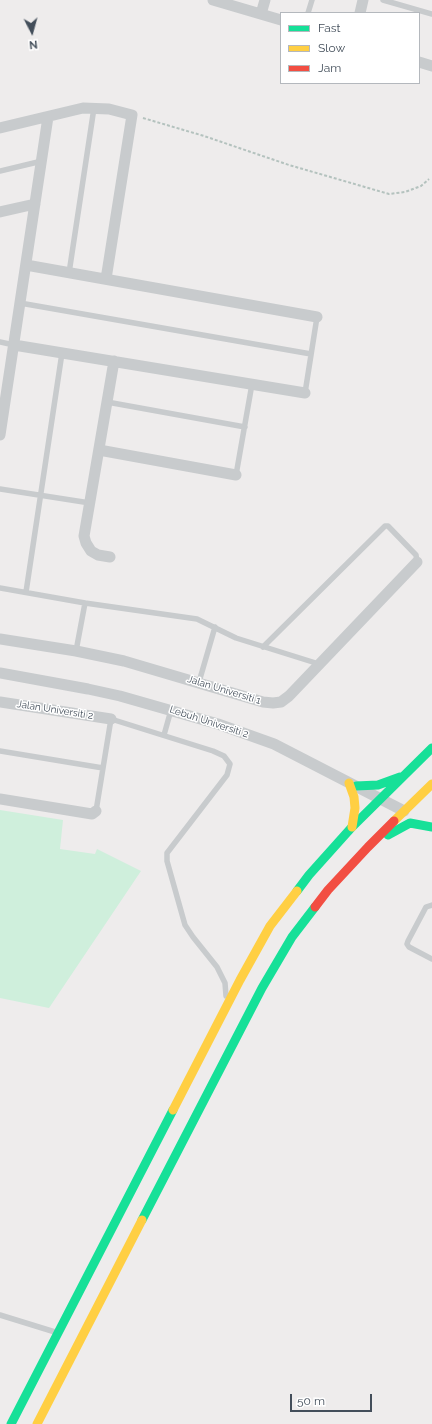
<!DOCTYPE html>
<style>
body{margin:0}
#map{position:relative;width:432px;height:1424px;overflow:hidden;background:#eeecec;font-family:Raleway,sans-serif}
canvas{display:block}
.legend{position:absolute;left:280px;top:12px;width:140px;height:72px;box-sizing:border-box;background:#fff;border:1px solid #b4b8bd;margin:0;padding:5px 7px;list-style:none;font-size:12px;color:#434e5a}
.legend li{display:flex;align-items:center;gap:8px;height:20px}
.legend b{width:20px;border:1px solid #b4b8bd}
.north{position:absolute;left:12px;top:12px;width:40px;height:40px;-webkit-text-stroke:3px #fff;paint-order:stroke;rotate:174deg;font-size:11px;font-weight:700;line-height:16px;text-align:center;color:#434e5a}
.north::after{content:'';display:block;margin:auto;width:14px;height:18px;background:#434e5a;clip-path:polygon(50% 0,100% 100%,50% 72%,0 100%)}
.scale{position:absolute;left:290px;top:1394px;width:82px;height:18px;box-sizing:border-box;border:2px solid #434e5a;border-top:0;padding-left:5px;font-size:12px;line-height:14px;white-space:nowrap;color:#434e5a;-webkit-text-stroke:3px #fff;paint-order:stroke}
</style>
<div id="map">
<canvas width="432" height="1424"></canvas>
<ul class="legend">
<li><b style="height:5px;background:#16e098"></b>Fast</li>
<li><b style="height:5px;background:#ffcf43"></b>Slow</li>
<li><b style="height:5px;background:#f24e42"></b>Jam</li>
</ul>
<div class="north">N</div>
<div class="scale">50 m</div>
</div>
<script>
const ctx = document.querySelector('canvas').getContext('2d');
ctx.lineJoin = 'round';
function fillPath(path, color) { ctx.fillStyle = color; ctx.fill(path, 'evenodd'); }
const poly = rows => new Path2D(rows.map(r => 'M' + r).join(''));
function strokePath(path, color, width, dash) { ctx.strokeStyle = color; ctx.lineWidth = width; ctx.lineCap = dash ? 'butt' : 'round'; ctx.setLineDash(dash || []); ctx.stroke(path); }
function write(font, color, halo, rows, align = 'center') {
  ctx.font = font + ' Raleway,sans-serif'; ctx.lineWidth = 3; ctx.setLineDash([]); ctx.textBaseline = 'middle'; ctx.strokeStyle = halo; ctx.fillStyle = color; for (const [text, x, y, turn = 0] of rows) {
    ctx.save(); ctx.translate(x, y); ctx.rotate((+turn || 0) * Math.PI / 180); ctx.textAlign = isNaN(turn) ? turn : align; if (halo) ctx.strokeText(text, 0, 0); ctx.fillText(text, 0, 0); ctx.restore();
  }
}
fillPath(poly([
 [0,810,63,820,60,849,95,854,97,849,141,871,49,1008,0,998]
]), '#cfefdc');
strokePath(poly([
 [143,118,204,136,289,165,389,194,405,192,421,186,429,179]
]), '#b4c2be', 2, [3, 2]);
strokePath(poly([
 [383,0,432,14],
 [308,13,312,0],
 [0,171,42,161],
 [69,273,94,108],
 [20,303,311,354],
 [0,342,14,345],
 [305,393,317,317],
 [107,402,245,427],
 [236,475,252,384],
 [0,489,90,503],
 [0,588,85,603,197,619,236,638,319,664],
 [26,592,62,353],
 [263,647,385,526,388,526,416,555,417,562],
 [76,651,85,603],
 [199,682,215,627],
 [164,735,171,710],
 [0,751,103,768],
 [96,811,111,719,213,751,224,756,230,764,227,775,167,853,167,861,185,925,193,937,217,967,225,983,226,996],
 [432,905,426,907,408,941,407,944,409,947,432,959],
 [0,1315,55,1332]
]), '#c8cbcd', 5.5);
strokePath(poly([
 [213,0,281,20],
 [360,13,363,0],
 [261,14,265,0],
 [419,62,432,66],
 [0,128,83,108,109,109,132,115,106,279],
 [0,212,35,204],
 [26,265,317,317],
 [14,345,305,393],
 [0,435,48,117],
 [99,450,236,475],
 [110,557,98,555,91,551,86,543,84,536,114,361],
 [0,639,76,651,124,661,263,702,273,703,281,702,289,696,417,562],
 [0,673,88,689,120,696,218,724,274,744,404,811],
 [0,702,111,719],
 [0,799,92,814,96,811]
]), '#c8cbcd', 11);
strokePath(poly([
 [356,786,378,785,400,777],
 [388,835,410,823,432,827],
 [297,891,309,875,352,827,432,748],
 [142,1220,262,988,292,937,315,907],
 [11,1424,173,1110]
]), '#16e098', 9);
strokePath(poly([
 [349,783,354,797,355,808,352,827],
 [394,821,432,784],
 [173,1110,240,980,270,926,297,891],
 [37,1424,142,1220]
]), '#ffcf43', 9);
strokePath(poly([
 [315,907,328,890,368,847,394,821]
]), '#f24e42', 9);
write('10px', '#434e5a', '#fff', [
 ["Jalan Universiti 1",224,690,17],
 ["Jalan Universiti 2",55,710,9],
 ["Lebuh Universiti 2",209,722,18]
]);
</script>
